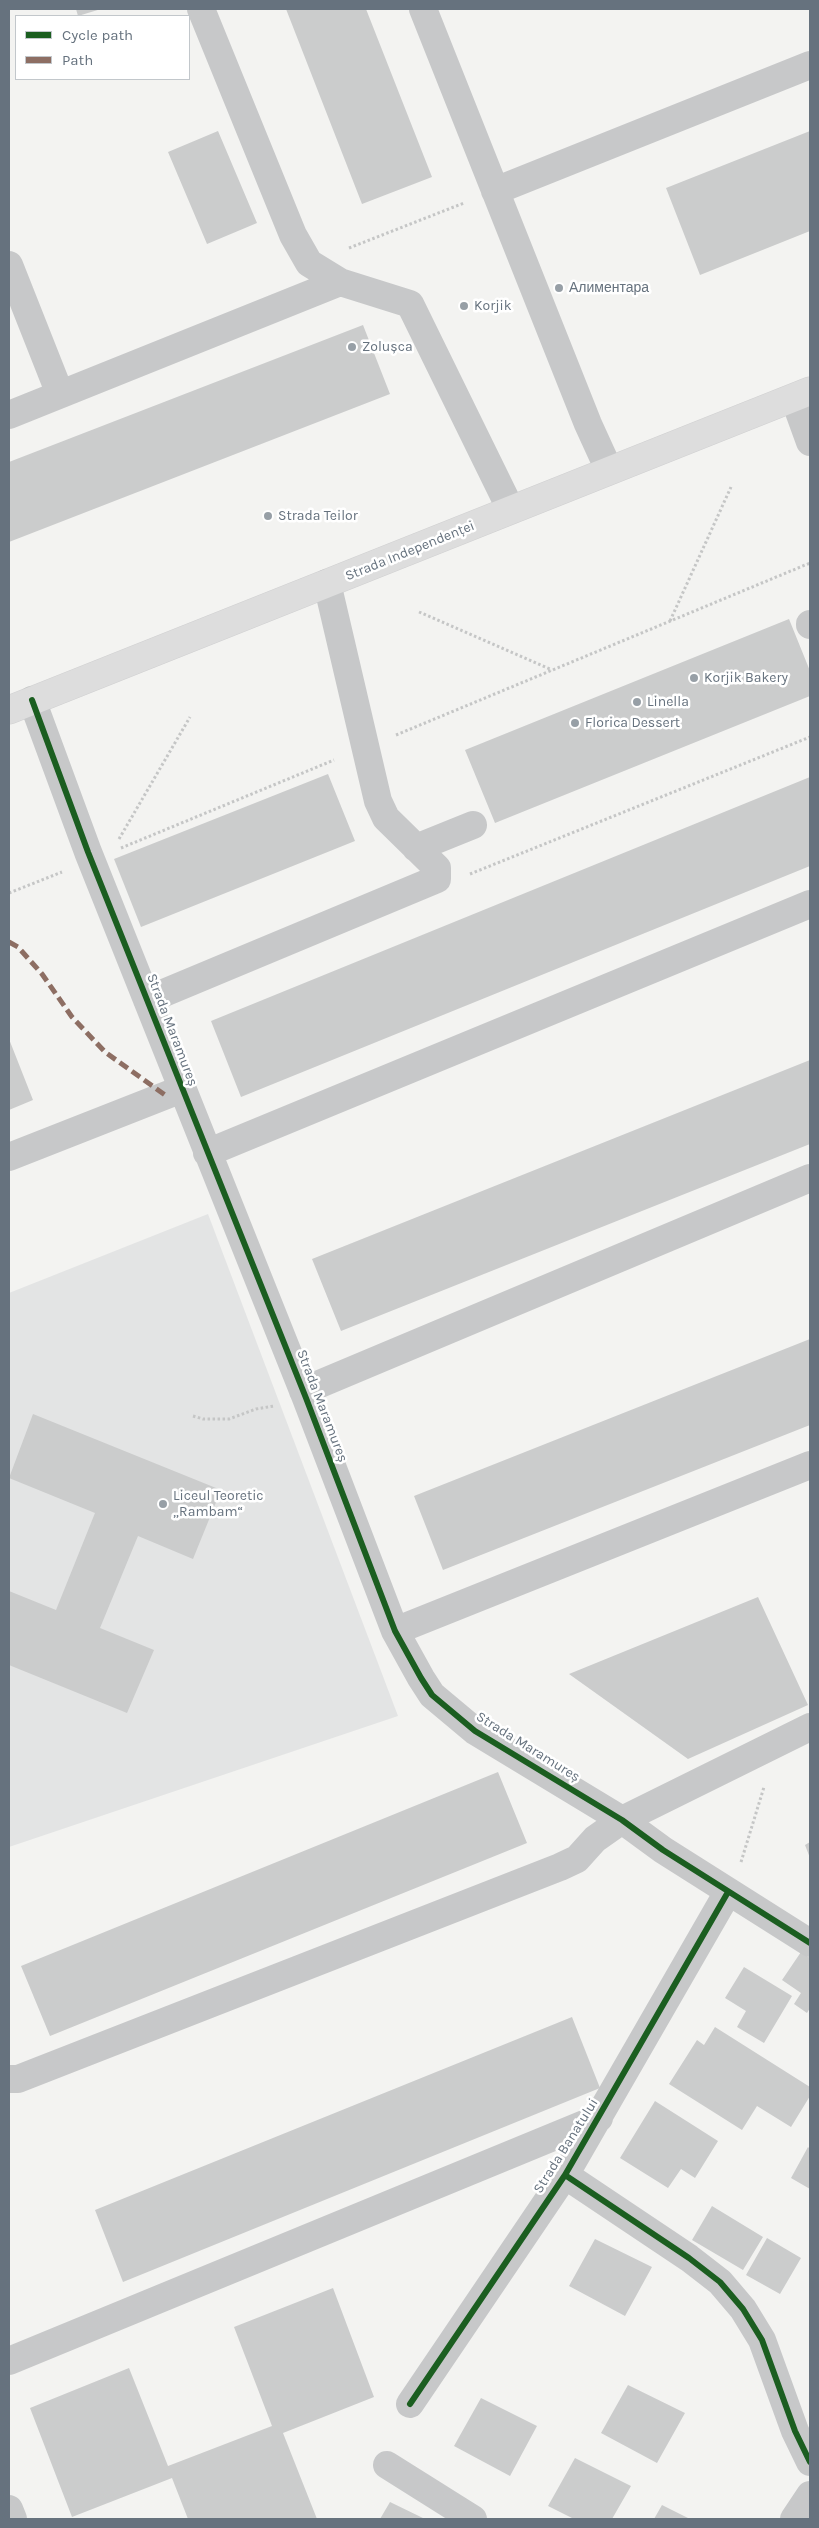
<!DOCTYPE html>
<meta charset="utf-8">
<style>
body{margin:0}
#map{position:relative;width:819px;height:2528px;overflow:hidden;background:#f3f3f1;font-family:Karla,sans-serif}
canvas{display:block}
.frame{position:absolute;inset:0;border:10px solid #66727e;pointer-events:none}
.legend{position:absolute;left:15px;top:15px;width:175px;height:65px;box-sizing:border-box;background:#fff;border:1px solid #c2c7cb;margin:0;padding:6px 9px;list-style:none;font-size:15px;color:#66727e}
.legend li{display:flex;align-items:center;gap:10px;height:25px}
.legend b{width:25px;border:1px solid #c2c7cb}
</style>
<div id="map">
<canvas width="819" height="2528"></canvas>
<div class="frame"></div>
<ul class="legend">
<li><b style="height:6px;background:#1b5e20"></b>Cycle path</li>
<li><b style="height:6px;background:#8d6e63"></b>Path</li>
</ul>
</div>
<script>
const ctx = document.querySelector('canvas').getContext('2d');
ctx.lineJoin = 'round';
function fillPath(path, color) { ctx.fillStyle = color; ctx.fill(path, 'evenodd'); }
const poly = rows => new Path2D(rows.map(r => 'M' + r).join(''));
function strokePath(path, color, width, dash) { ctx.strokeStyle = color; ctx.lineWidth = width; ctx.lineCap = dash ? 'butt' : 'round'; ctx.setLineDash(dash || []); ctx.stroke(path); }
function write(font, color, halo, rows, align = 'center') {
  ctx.font = font + ' Karla,sans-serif'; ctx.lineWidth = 5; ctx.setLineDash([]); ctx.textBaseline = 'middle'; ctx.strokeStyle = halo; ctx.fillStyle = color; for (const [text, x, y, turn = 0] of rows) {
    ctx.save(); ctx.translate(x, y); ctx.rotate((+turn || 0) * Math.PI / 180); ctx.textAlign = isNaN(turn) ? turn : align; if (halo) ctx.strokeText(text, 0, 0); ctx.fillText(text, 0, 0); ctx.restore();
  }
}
fillPath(poly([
 [208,1214,398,1716,9,1847,9,1293]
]), '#e3e4e4');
fillPath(poly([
 [76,9,101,9,78,16],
 [286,9,366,9,432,177,362,204],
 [218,131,257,223,207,244,168,152],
 [810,131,810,231,700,275,666,188],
 [363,325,390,394,9,542,9,462],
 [789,619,810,671,810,696,495,823,465,750],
 [328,774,355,841,141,927,114,859],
 [810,777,810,866,241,1097,211,1021],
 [9,1039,33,1100,9,1110],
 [810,1060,810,1144,341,1331,312,1259],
 [810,1339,810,1425,443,1570,414,1496],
 [33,1414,221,1490,193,1559,138,1536,100,1628,154,1650,127,1713,9,1665,9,1591,56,1610,95,1513,9,1478],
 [758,1597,808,1705,688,1759,569,1674],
 [498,1772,527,1843,50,2036,21,1966],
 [810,1842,810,1858,805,1845],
 [801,1952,810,1958,810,2008,807,2013,794,2004,801,1993,782,1980],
 [744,1967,792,1996,764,2043,737,2027,746,2011,725,1998],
 [572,2017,600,2088,123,2282,95,2210],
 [715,2027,810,2087,810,2096,791,2127,757,2106,742,2130,669,2084,697,2040,704,2045],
 [655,2101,718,2141,695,2178,681,2169,668,2188,620,2158],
 [808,2147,810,2149,810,2189,791,2178],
 [712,2206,763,2237,743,2270,692,2240],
 [767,2238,801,2258,780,2294,746,2275],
 [595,2239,652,2267,625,2316,569,2286],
 [333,2288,374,2397,283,2433,317,2519,188,2519,172,2478,72,2517,30,2408,129,2368,168,2466,272,2426,234,2327],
 [628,2385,685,2413,657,2463,601,2433],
 [481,2398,537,2426,510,2476,454,2446],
 [575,2458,631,2486,612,2519,574,2519,548,2506],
 [390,2502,425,2519,380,2519],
 [662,2505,690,2519,654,2519]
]), '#cbcccc');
const major = poly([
 [9,710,810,391]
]);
strokePath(major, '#d0d0d1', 29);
strokePath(poly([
 [349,248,464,203],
 [419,612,552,670],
 [670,621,731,487],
 [396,735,810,563],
 [119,839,190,717],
 [121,848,334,760],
 [470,874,810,737],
 [9,893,62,872],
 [193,1416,203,1419,229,1419,256,1409,274,1406],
 [741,1862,764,1787]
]), '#c5c6c6', 3, [2.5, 2.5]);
strokePath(poly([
 [201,9,293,235,309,263,340,282,410,304,511,510],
 [423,9,588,424,609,470],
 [495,191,810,65],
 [9,265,60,394],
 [794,398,810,442],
 [9,415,340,282],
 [810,625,810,624],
 [32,700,88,852,306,1398,395,1631,421,1678,432,1695,475,1731,622,1820,663,1850,810,1943],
 [416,848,473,825],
 [147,1000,437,879,437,868,386,818,378,801,327,583],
 [207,1153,810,904],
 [9,1157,182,1089],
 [303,1391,810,1178],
 [395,1631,810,1465],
 [9,2079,18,2079,560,1867,577,1859,595,1839,622,1820,810,1727],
 [565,2175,689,2258,720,2282,743,2309,762,2340,795,2431,810,2462],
 [9,2361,599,2118],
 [410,2404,565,2175,728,1892],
 [387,2465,473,2519],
 [9,2509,13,2519],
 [794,2519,810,2495]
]), '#c7c8c9', 28);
strokePath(major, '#ddd', 28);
strokePath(poly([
 [9,942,18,947,42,974,72,1017,105,1052,165,1095]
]), '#8d6e63', 5, [10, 5]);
strokePath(poly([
 [32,700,88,852,306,1398,395,1631,421,1678,432,1695,475,1731,622,1820,663,1850,810,1943],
 [565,2175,689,2258,720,2282,743,2309,762,2340,795,2431,810,2462],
 [410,2404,565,2175,728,1892]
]), '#1b5e20', 6);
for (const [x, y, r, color] of [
 [559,288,5,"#979fa6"],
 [464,306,5,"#979fa6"],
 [352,347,5,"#979fa6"],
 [268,516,5,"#979fa6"],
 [694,678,5,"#979fa6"],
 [637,702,5,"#979fa6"],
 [575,723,5,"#979fa6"],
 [163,1504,5,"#979fa6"]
]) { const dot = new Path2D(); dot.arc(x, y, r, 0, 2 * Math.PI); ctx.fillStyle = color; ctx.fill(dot); strokePath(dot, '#fff', 2); }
write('14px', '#66727e', '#fff', [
 ["Алиментара",569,288],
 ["Korjik",474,306],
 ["Zolușca",362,347],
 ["Strada Teilor",278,516],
 ["Korjik Bakery",704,678],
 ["Linella",647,702],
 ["Florica Dessert",585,723],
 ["Liceul Teoretic",173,1496],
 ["„Rambam“",173,1512]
], 'left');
write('14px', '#66727e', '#fff', [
 ["Strada Independenței",410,551,-22],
 ["Strada Maramureș",172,1030,69],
 ["Strada Maramureș",322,1406,69],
 ["Strada Maramureș",528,1747,32],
 ["Strada Banatului",566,2146,-58]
]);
</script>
